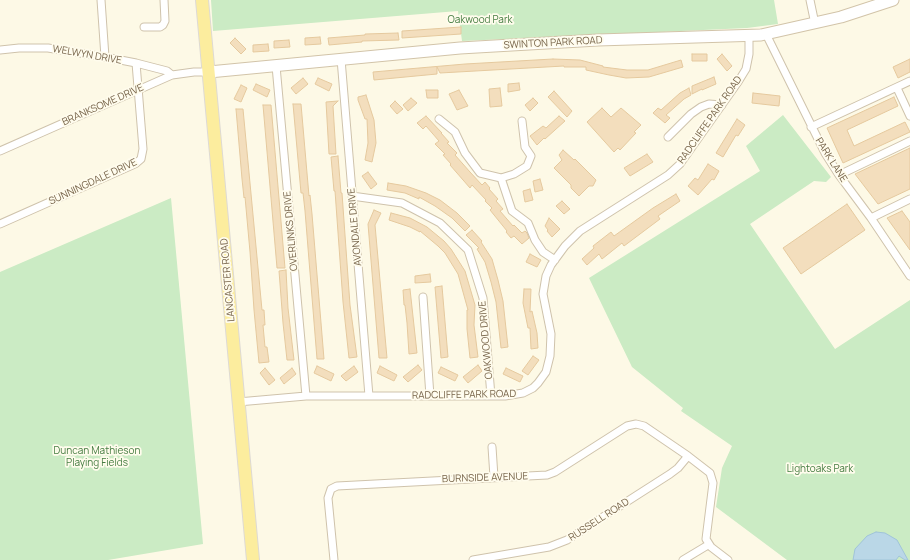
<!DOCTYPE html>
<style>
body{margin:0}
canvas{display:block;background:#fdf9e6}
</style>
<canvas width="910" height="560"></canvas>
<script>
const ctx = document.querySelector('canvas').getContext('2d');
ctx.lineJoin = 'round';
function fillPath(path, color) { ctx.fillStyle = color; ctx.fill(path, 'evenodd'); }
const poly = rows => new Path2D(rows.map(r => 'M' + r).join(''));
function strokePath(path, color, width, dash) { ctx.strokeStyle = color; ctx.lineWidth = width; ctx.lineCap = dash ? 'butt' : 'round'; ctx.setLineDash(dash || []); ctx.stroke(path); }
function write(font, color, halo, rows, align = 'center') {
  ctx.font = font + ' Manrope,sans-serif'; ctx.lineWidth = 3.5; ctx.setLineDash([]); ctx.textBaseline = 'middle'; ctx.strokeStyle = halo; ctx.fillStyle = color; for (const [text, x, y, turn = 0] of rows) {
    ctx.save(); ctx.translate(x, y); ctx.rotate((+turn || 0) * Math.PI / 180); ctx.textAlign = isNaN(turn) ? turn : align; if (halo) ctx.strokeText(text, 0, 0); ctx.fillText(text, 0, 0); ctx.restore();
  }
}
fillPath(poly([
 [211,0,774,0,778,24,747,28,462,41,458,11,213,31],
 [783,115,831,177,826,182,814,181,750,224,835,349,910,300,910,560,787,560,716,507,722,468,732,446,681,411,683,408,632,367,589,278,760,171,746,146],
 [171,198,203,544,108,560,0,560,0,272]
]), '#cbebc4');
const water = poly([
 [876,532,885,533,897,540,908,560,905,560,899,556,896,560,853,560,855,549,867,536,876,532]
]);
fillPath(water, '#bad7e7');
strokePath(water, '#a0c4d9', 1);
const building = poly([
 [461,27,461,34,402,38,402,31,461,27],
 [398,33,399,40,362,41,362,42,329,45,328,38,365,35,365,34,398,33],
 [320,37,321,44,305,45,305,38,320,37],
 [235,38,246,49,241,54,230,43,235,38],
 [289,40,290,47,274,48,274,41,289,40],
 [268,44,269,51,253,52,253,45,268,44],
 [692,54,707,54,707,61,692,61,692,54],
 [722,54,732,66,727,71,717,59,722,54],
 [553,59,580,60,603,66,603,67,627,70,648,70,681,60,683,67,649,77,626,78,609,75,586,70,586,67,564,67,564,66,440,73,437,67,437,74,374,80,373,72,465,64,553,59],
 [910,59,910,72,898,78,893,67,910,59],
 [714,77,716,84,702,90,702,89,692,94,692,86,714,77],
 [303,78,308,84,296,94,291,88,303,78],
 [318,78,332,84,329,91,315,84,318,78],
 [519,83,520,90,508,92,508,84,519,83],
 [256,84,270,90,267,97,253,90,256,84],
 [241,85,247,88,241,102,234,99,241,85],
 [500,88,502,106,490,107,489,89,500,88],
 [689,88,691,95,684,99,666,115,670,118,665,123,653,113,658,108,661,110,680,93,689,88],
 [426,90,438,90,438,98,427,98,426,90],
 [459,90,468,106,457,110,449,94,459,90],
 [554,91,572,111,567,117,548,97,554,91],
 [753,93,780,96,779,106,752,103,753,93],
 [366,95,374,120,376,143,372,162,365,160,368,143,367,119,365,119,358,100,358,97,366,95],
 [894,97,898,106,847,130,854,146,905,122,910,132,843,163,827,128,894,97],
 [411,98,417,103,408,111,403,105,411,98],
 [533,98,538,103,530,111,525,105,533,98],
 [338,101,333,106,336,154,329,154,326,102,338,101],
 [395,101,403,109,397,114,390,106,395,101],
 [293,104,301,104,309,196,310,195,312,214,324,359,317,359,305,211,303,193,301,193,293,104],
 [263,105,271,105,285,268,277,268,263,105],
 [602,108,611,117,621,108,641,125,634,132,636,133,620,150,618,148,614,152,587,122,602,108],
 [236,109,243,109,262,310,264,310,265,325,263,325,265,347,267,347,269,362,259,363,254,310,250,252,245,197,244,198,242,179,236,109],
 [426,116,442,133,441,133,449,142,447,143,457,153,455,155,470,172,482,185,485,182,490,188,489,189,498,199,496,201,503,209,500,211,513,226,514,225,522,233,525,231,527,233,529,238,522,244,514,236,511,238,506,232,507,231,490,210,492,208,485,201,486,200,472,185,470,188,450,165,451,164,443,155,445,154,435,144,439,141,426,126,423,129,417,123,426,116],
 [559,116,565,121,545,139,544,138,537,145,530,136,543,126,546,128,559,116],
 [737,119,745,125,738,136,736,135,723,157,716,153,737,119],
 [910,148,910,189,878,204,855,174,910,148],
 [563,150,574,160,575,159,596,180,593,186,589,186,579,196,571,188,571,185,554,168,562,160,559,155,563,150],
 [647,154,653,162,630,176,624,168,647,154],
 [338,156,341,193,342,193,350,305,357,357,349,358,343,302,335,191,334,191,331,157,338,156],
 [708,164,719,171,714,180,712,179,698,195,688,186,695,178,698,180,708,164],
 [368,172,377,184,371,189,362,176,368,172],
 [540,179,543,190,535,192,533,181,540,179],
 [388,183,406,186,426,193,440,200,457,213,470,226,465,231,452,218,435,206,419,197,419,199,405,193,387,190,388,183],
 [530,189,533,200,525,202,523,191,530,189],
 [676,194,680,201,658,216,660,219,624,246,622,243,602,259,599,254,587,265,582,259,594,248,593,246,611,232,614,236,653,208,676,194],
 [562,201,570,209,564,214,556,206,562,201],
 [847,204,865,230,801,274,783,248,847,204],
 [374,210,381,213,375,225,387,358,379,358,368,224,374,210],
 [902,211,910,222,910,250,887,218,902,211],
 [391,213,410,218,427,227,444,241,451,249,465,271,475,305,474,325,478,357,470,358,467,329,467,310,468,310,458,274,445,253,438,246,420,231,420,232,410,227,389,220,391,213],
 [549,218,560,229,552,237,547,231,548,230,545,226,549,218],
 [472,230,482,241,481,242,492,259,498,280,503,301,508,347,501,348,496,302,491,282,485,262,477,249,479,248,466,235,472,230],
 [530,254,541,260,537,267,526,262,530,254],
 [286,270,288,308,294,360,287,360,283,323,279,271,286,270],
 [430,274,431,282,415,283,415,276,430,274],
 [442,286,448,357,441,358,435,287,442,286],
 [410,289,417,353,409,354,407,323,405,305,404,305,403,290,410,289],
 [524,289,531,289,530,312,532,311,537,333,538,348,531,349,530,328,528,328,523,303,524,289],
 [533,356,539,360,528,375,522,371,533,356],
 [418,365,422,370,408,382,403,377,418,365],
 [478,365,482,371,468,383,463,377,478,365],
 [317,366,334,374,331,381,314,373,317,366],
 [354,366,358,372,346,381,341,376,354,366],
 [380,366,397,375,394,381,377,373,380,366],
 [441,367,458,375,455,381,438,373,441,367],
 [265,368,275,380,269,385,260,373,265,368],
 [292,368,296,374,284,384,280,378,292,368],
 [506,368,523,376,520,382,503,374,506,368]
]);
fillPath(building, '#f3debd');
strokePath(building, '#e5c99e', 1);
const street = poly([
 [101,0,105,57],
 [810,0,815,24],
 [144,27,160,27,163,25,165,21,164,0],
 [766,34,825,153,839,175,871,218,910,276],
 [0,50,19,48,48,48,105,57,136,63,167,71,172,75],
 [341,59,369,396],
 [276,66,306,396],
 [897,88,910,116],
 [439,119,455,132,465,153,480,173,501,178,512,211,528,223,535,240,543,252,555,260],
 [811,127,910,81],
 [668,137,691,114,701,107,709,104,722,105],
 [0,151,172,75,194,72,209,72],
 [839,175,910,141],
 [501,178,514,174,527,166,531,156,525,147,522,121],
 [352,196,402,203,440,223,468,250,483,298,491,396],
 [871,218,910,199],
 [0,224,135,164,141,159,143,149,136,63],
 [423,297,430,396],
 [238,402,306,396,505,396,523,393,533,388,538,383,546,372,550,356,551,334,543,294,546,276,551,265,565,246,580,231,668,175,680,164,738,82,746,69,749,54,749,36],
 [492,447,494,477],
 [334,560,328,498,331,489,337,486,547,475,555,472,627,426,636,424,644,426,688,456,710,473,713,483,706,539,711,547,728,560],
 [473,560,549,547,567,540,670,474,678,468,688,456],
 [683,560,708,545]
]);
const secondary = poly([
 [209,72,460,48,598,40,761,35,841,17,893,0]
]);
const primary = poly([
 [202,0,253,560]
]);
strokePath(street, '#cfc3ac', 9);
strokePath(secondary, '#d2c4a9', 13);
strokePath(primary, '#dedad4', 14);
strokePath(street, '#fff', 7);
strokePath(secondary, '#fff', 11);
strokePath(primary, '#fced9e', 12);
write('10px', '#467d42', '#fffced', [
 ["Oakwood Park",480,20],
 ["Duncan Mathieson",97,451],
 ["Playing Fields",97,463],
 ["Lightoaks Park",820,469]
]);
write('10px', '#77644a', '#fffced', [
 ["SWINTON PARK ROAD",553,43,-3],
 ["WELWYN DRIVE",87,55,10],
 ["BRANKSOME DRIVE",103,105,-24],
 ["RADCLIFFE PARK ROAD",710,120,-55],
 ["PARK LANE",831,160,58],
 ["SUNNINGDALE DRIVE",93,182,-25],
 ["AVONDALE DRIVE",355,227,-95],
 ["OVERLINKS DRIVE",291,231,-95],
 ["LANCASTER ROAD",228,280,-95],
 ["OAKWOOD DRIVE",486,340,-95],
 ["RADCLIFFE PARK ROAD",464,395,-1],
 ["BURNSIDE AVENUE",485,478,-2],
 ["RUSSELL ROAD",599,520,-33]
]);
</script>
